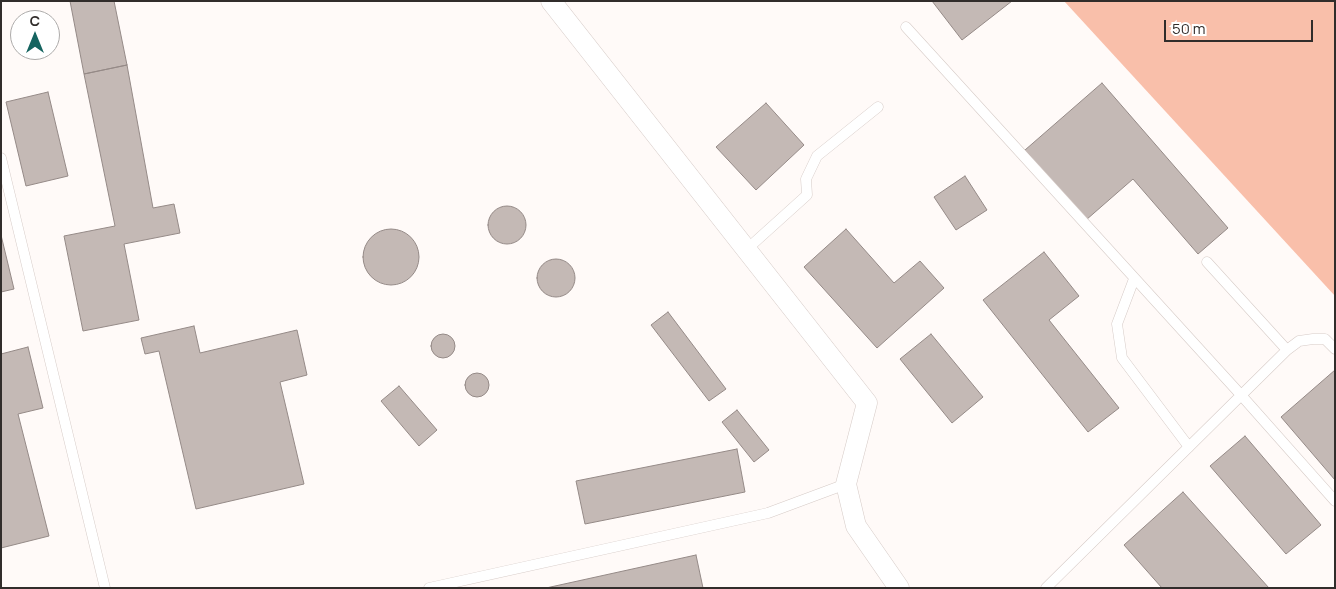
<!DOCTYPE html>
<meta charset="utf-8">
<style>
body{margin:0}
#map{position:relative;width:1336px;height:589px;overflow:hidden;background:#fffaf8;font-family:Manrope,sans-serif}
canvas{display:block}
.frame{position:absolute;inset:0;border:2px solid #312d2b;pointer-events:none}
.north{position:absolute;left:10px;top:10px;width:50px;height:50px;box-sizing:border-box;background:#fff;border:1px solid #adabaa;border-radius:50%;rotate:0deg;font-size:14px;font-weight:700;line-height:20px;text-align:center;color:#312d2b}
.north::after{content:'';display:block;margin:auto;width:18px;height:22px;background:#156460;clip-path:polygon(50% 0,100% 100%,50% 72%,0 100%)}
.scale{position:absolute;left:1164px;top:20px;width:149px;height:22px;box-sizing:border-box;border:2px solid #312d2b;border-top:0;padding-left:6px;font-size:15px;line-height:18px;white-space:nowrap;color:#312d2b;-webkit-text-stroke:4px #fff;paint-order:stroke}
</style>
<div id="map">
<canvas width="1336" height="589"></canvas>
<div class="frame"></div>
<div class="north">С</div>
<div class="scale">50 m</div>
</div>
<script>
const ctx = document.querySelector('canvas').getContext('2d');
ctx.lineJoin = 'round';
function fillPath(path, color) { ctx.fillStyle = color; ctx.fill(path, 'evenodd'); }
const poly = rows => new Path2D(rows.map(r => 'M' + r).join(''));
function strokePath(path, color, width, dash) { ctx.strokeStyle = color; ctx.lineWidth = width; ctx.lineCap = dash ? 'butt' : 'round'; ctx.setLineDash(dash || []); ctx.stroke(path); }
fillPath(poly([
 [1064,1,1335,1,1335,296]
]), '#f9bfaa');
const building = poly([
 [70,1,114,1,127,65,84,74,70,1],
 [932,1,1012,1,962,40,932,1],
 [127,65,153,208,174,204,180,233,124,244,139,320,83,331,64,236,115,226,84,74,127,65],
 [1102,83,1228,228,1198,254,1133,179,1086,220,1025,150,1102,83],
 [48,92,68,176,26,186,6,102,48,92],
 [766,103,804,145,756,190,716,147,766,103],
 [965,176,987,210,956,230,934,197,965,176],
 '488 225a19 19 0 1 1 38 0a19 19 0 1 1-38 0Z',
 [846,229,894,283,920,261,944,288,877,348,804,267,846,229],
 '363 257a28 28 0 1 1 56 0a28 28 0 1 1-56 0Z',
 [1,235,14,289,1,292,1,235],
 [1044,252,1079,296,1049,320,1119,408,1088,432,983,300,1044,252],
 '537 278a19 19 0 1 1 38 0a19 19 0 1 1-38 0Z',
 [668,312,726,389,709,401,651,325,668,312],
 [194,326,200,353,297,330,307,375,280,382,304,484,196,509,159,351,145,354,141,338,194,326],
 '431 346a12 12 0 1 1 24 0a12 12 0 1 1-24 0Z',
 [931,334,983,397,952,423,900,359,931,334],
 [28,347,43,408,18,414,49,536,1,548,1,354,28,347],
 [1335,370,1335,480,1281,417,1335,370],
 '465 385a12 12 0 1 1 24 0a12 12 0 1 1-24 0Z',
 [399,386,437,430,419,446,381,401,399,386],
 [737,410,769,450,754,462,722,422,737,410],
 [1245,436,1321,525,1286,554,1210,466,1245,436],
 [737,449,745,492,585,524,576,481,737,449],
 [1183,492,1269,588,1162,588,1124,545,1183,492],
 [696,555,703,588,546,588,696,555]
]);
fillPath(building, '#c4b9b5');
strokePath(building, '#958a87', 1);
const service = poly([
 [906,27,1241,395,1335,501],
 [1,158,105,588],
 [746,250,807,195,806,179,817,156,878,107],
 [1207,262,1287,350],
 [1134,279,1117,324,1122,358,1189,447],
 [429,588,768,513,846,484],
 [1046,588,1287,350,1299,341,1313,339,1325,339,1335,349]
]);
const minor = poly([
 [551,1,867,403,846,484,856,526,899,588]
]);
strokePath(service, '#d6cbc7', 11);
strokePath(minor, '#d6cbc7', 21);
strokePath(service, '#fff', 10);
strokePath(minor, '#fff', 20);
</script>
